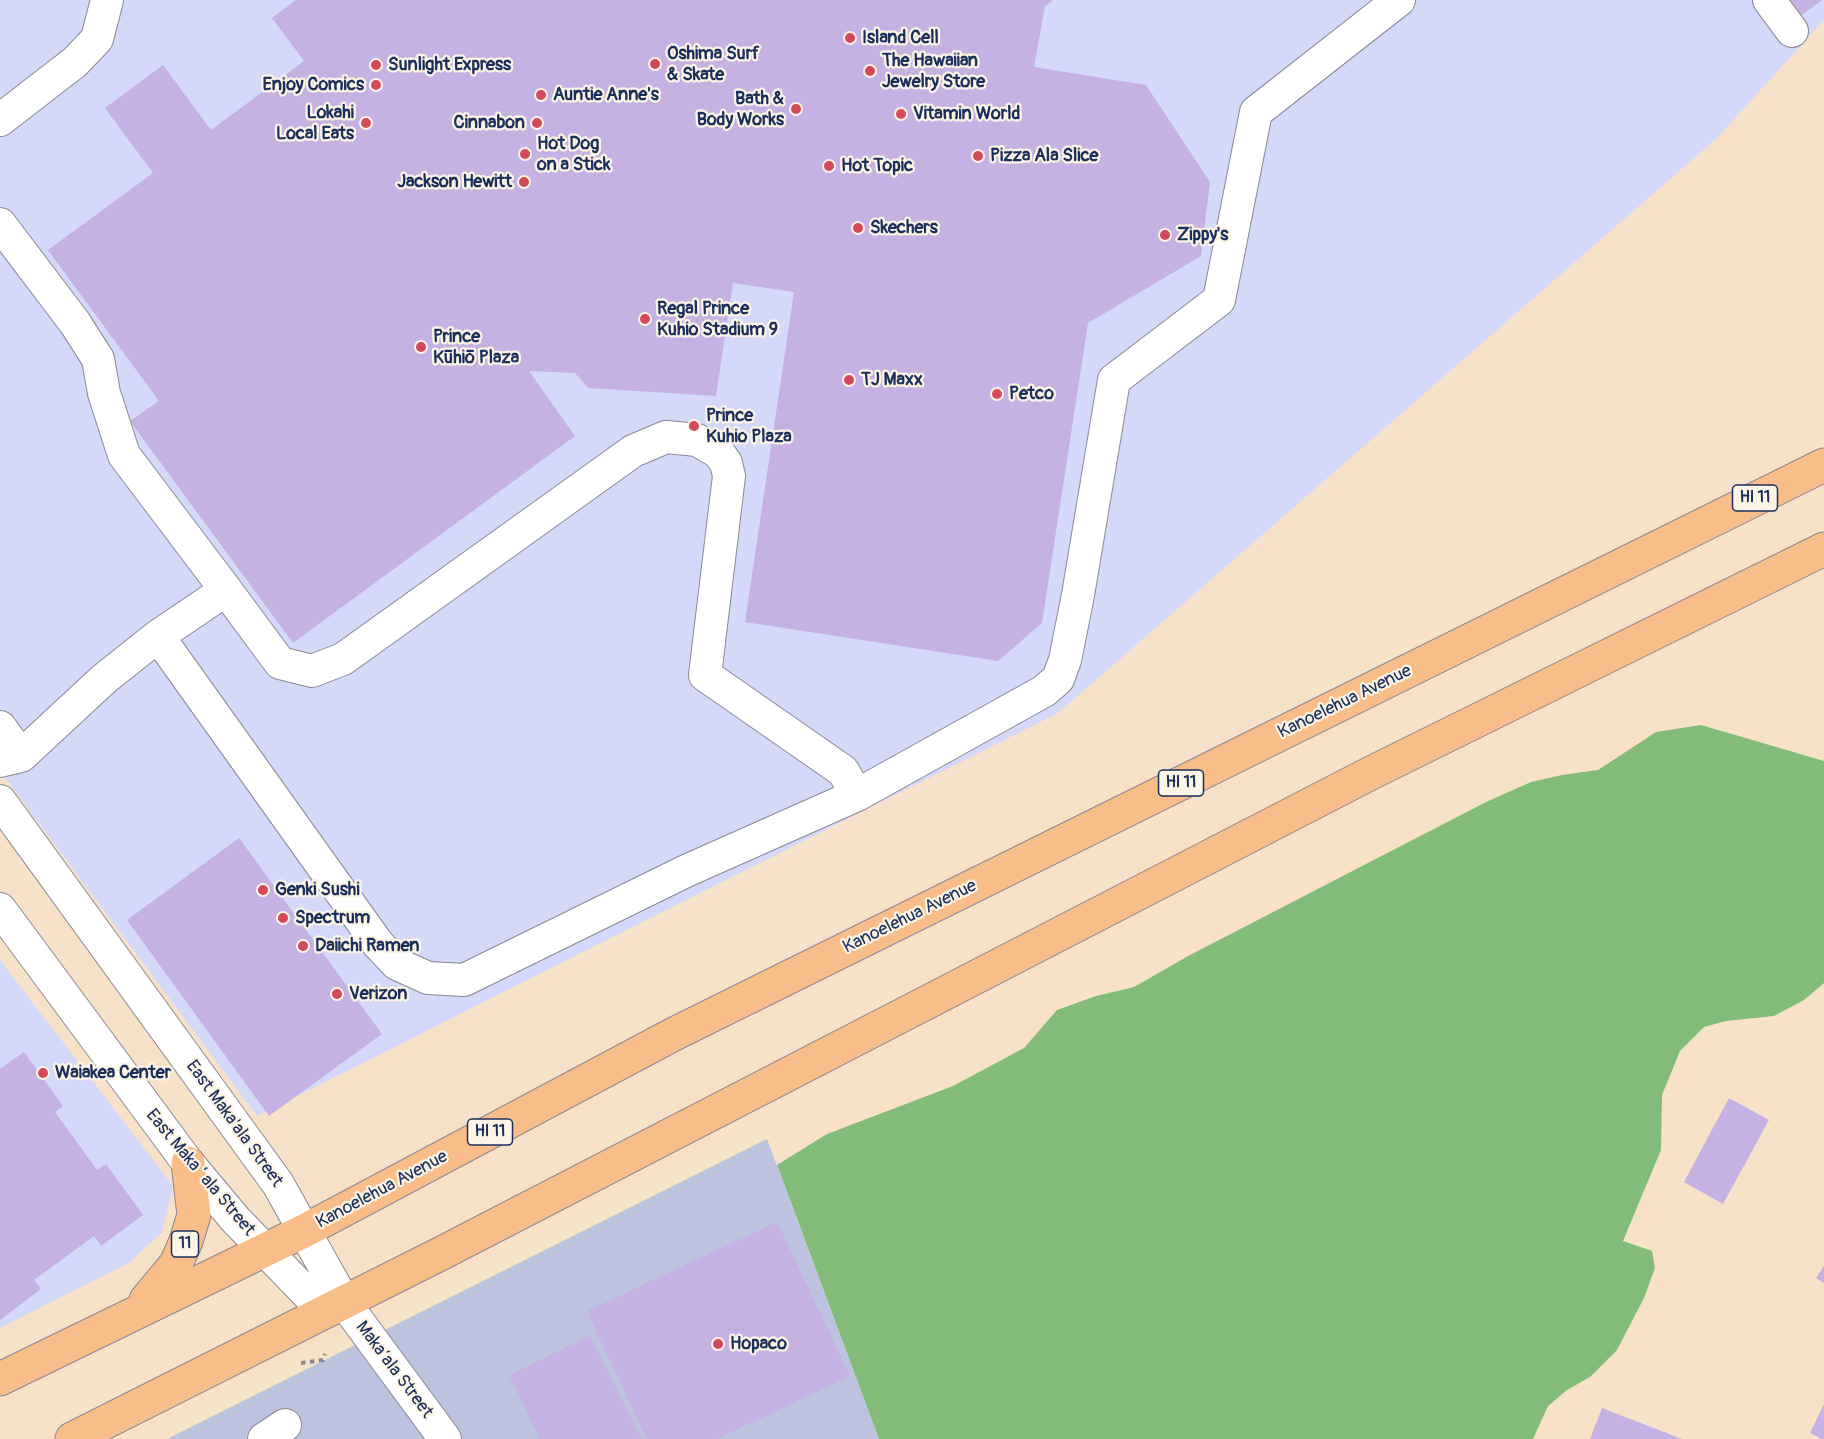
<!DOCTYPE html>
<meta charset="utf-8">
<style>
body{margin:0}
canvas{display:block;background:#f7e2c9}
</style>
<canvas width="1824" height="1439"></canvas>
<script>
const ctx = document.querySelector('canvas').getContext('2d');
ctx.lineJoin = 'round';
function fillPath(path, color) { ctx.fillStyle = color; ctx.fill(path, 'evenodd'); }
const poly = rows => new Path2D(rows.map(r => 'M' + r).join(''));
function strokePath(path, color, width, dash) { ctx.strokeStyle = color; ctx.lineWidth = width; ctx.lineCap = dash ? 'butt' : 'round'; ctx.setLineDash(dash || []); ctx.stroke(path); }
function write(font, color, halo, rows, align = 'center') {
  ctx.font = font + ' Pangolin,sans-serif'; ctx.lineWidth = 4.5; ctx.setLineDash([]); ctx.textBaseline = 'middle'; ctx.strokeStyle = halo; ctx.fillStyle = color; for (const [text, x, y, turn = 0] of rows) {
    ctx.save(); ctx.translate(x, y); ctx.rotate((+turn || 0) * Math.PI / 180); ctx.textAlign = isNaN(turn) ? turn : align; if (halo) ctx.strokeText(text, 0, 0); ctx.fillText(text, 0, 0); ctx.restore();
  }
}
fillPath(poly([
 [0,0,1824,0,1824,20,1716,139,1058,713,257,1116,0,771],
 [0,960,173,1186,162,1232,129,1263,0,1328]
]), '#d4d8f9');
fillPath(poly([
 [767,1139,879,1439,167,1439]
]), '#bdc3de');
fillPath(poly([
 [1701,725,1824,761,1824,983,1804,1000,1774,1016,1726,1021,1704,1027,1680,1051,1662,1095,1661,1150,1623,1241,1652,1251,1655,1268,1644,1298,1617,1350,1590,1377,1567,1390,1548,1406,1533,1439,879,1439,777,1165,827,1134,953,1086,1024,1048,1057,1010,1096,996,1134,987,1190,955,1486,802,1531,782,1562,775,1598,770,1656,732]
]), '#83bc7a');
fillPath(poly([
 [296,0,1053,0,1045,6,1034,67,1146,85,1210,182,1201,256,1088,323,1042,623,998,661,745,622,794,292,733,283,716,396,588,388,575,373,529,371,575,436,293,643,130,421,159,401,48,250,153,173,105,108,163,65,211,130,304,61,272,18],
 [1780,0,1822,0,1795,20],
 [239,838,382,1034,269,1116,127,920],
 [24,1052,63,1106,55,1112,97,1170,106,1164,143,1215,101,1246,94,1236,34,1280,41,1289,0,1320,0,1069],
 [1729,1098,1769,1120,1723,1204,1684,1182],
 [777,1222,850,1376,717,1439,647,1439,587,1311],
 [1824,1266,1824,1283,1816,1278],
 [590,1336,641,1439,540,1439,509,1375],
 [1824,1404,1824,1439,1822,1439,1810,1433],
 [1602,1408,1682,1439,1590,1439]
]), '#c5b2e3');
const minor = poly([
 [1769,0,1792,31],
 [0,120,75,62,97,39,107,0],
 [0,224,75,323,98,359,104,393,124,455,226,590,158,636,104,679,21,756,0,761],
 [226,590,280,663,312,671,343,659,633,451,666,437,697,440,718,452,726,463,729,476,705,675,843,771,857,795],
 [158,636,378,944,397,964,428,978,464,980,686,871,857,795,1044,691,1058,679,1065,660,1078,595,1114,380,1219,300,1256,112,1399,0],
 [0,727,21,756],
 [0,801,278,1184,344,1302,445,1439],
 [0,909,188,1163,235,1219,324,1311],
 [264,1439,285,1425]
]);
const highway = poly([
 [146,1300,176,1264,186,1241,194,1215,188,1163],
 [0,1379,306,1230,674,1034,1824,465],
 [72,1439,440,1254,1371,773,1824,549]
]);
strokePath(minor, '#898894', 34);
strokePath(highway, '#898894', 35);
strokePath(poly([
 [301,1363,323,1360,325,1354]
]), '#898894', 4, [4.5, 4.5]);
strokePath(minor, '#fff', 32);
strokePath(highway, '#f8bd88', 33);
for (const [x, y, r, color] of [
 [850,38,6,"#d1495b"],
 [655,64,6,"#d1495b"],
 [376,65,6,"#d1495b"],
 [870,71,6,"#d1495b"],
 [376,85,6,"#d1495b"],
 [541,95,6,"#d1495b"],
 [796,109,6,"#d1495b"],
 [901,114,6,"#d1495b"],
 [366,123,6,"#d1495b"],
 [537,123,6,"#d1495b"],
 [525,154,6,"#d1495b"],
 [978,156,6,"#d1495b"],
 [829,166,6,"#d1495b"],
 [524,182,6,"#d1495b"],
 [858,228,6,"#d1495b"],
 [1165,235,6,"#d1495b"],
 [645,319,6,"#d1495b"],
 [421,347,6,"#d1495b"],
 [849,380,6,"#d1495b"],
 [997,394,6,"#d1495b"],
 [694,426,6,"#d1495b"],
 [263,890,6,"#d1495b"],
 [283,918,6,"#d1495b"],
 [303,946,6,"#d1495b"],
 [337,994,6,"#d1495b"],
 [43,1073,6,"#d1495b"],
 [718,1344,6,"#d1495b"]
]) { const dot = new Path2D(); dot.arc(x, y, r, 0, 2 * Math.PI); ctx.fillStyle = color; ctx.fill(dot); strokePath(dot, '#fcf5e5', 2); }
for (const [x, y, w] of [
 [1755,498,45],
 [1181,783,45],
 [490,1132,45],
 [185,1244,27]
]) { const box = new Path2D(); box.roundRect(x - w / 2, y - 13, w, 26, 4.5); ctx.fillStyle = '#fcf5e5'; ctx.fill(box); strokePath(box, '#1b2f5e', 1.5); }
write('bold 16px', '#1b2f5e', null, [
 ["HI 11",1755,498],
 ["HI 11",1181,783],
 ["HI 11",490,1132],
 ["11",185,1244]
]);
write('bold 18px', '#1b2f5e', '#fcf5e5', [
 ["Island Cell",862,38],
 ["Oshima Surf",667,54],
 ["& Skate",667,75],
 ["The Hawaiian",882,61],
 ["Jewelry Store",882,82],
 ["Sunlight Express",388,65],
 ["Enjoy Comics",364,85,"right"],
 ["Auntie Anne's",553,95],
 ["Bath &",784,99,"right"],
 ["Body Works",784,120,"right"],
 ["Lokahi",354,113,"right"],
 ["Local Eats",354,134,"right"],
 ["Vitamin World",913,114],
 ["Cinnabon",525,123,"right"],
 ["Hot Dog",537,144],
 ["on a Stick",537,165],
 ["Pizza Ala Slice",990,156],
 ["Hot Topic",841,166],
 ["Jackson Hewitt",512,182,"right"],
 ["Skechers",870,228],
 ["Zippy's",1177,235],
 ["Regal Prince",657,309],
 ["Kuhio Stadium 9",657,330],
 ["Prince",433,337],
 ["Kūhiō Plaza",433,358],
 ["TJ Maxx",861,380],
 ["Petco",1009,394],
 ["Prince",706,416],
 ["Kuhio Plaza",706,437],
 ["Genki Sushi",275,890],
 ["Spectrum",295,918],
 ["Daiichi Ramen",315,946],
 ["Verizon",349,994],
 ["Waiakea Center",55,1073],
 ["Hopaco",730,1344]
], 'left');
write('18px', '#1b2f5e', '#fcf5e5', [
 ["Kanoelehua Avenue",1345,702,-26],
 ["Kanoelehua Avenue",910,917,-26],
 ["East Maka'ala Street",234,1124,54],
 ["East Makaʻala Street",200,1173,50],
 ["Kanoelehua Avenue",382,1190,-28],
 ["Maka‘ala Street",394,1370,53]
]);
</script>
